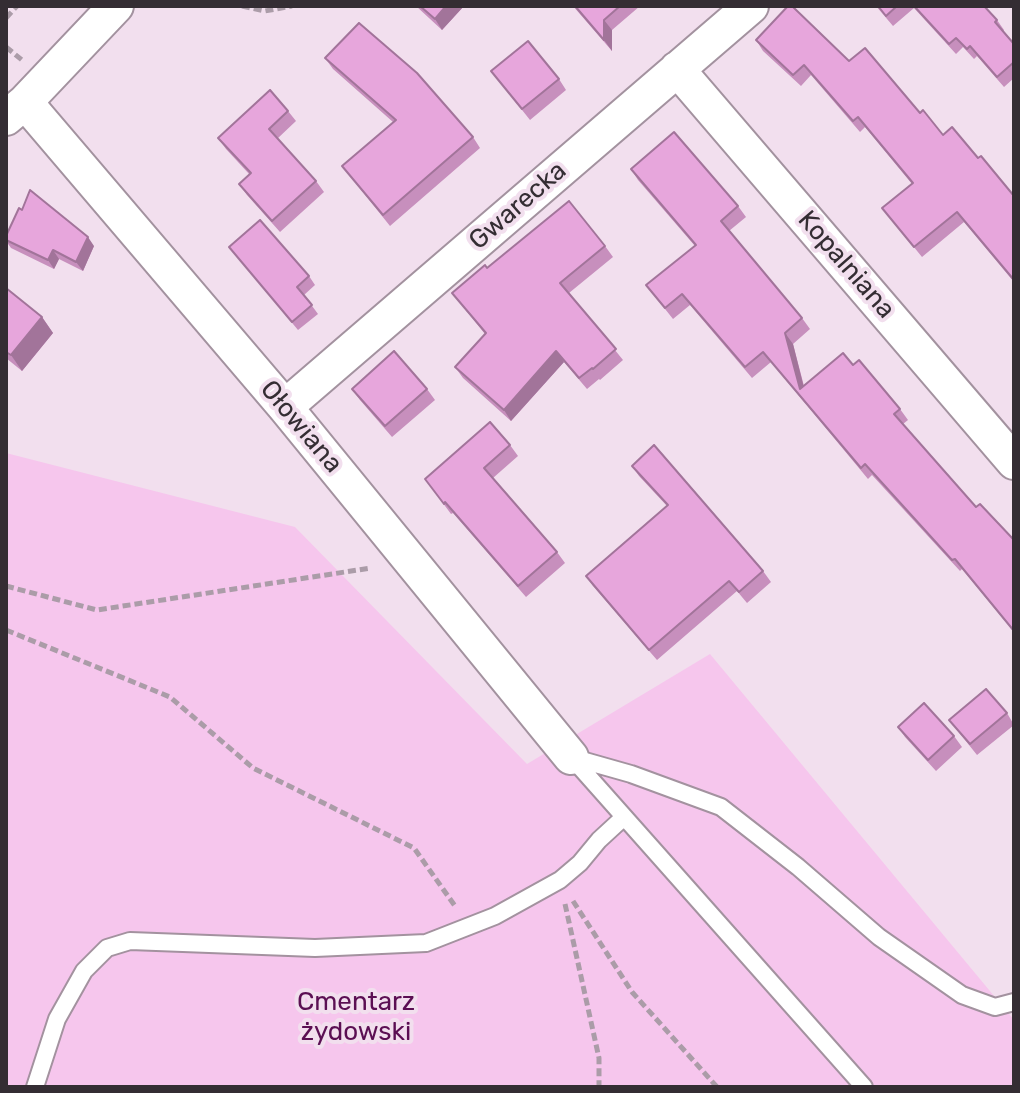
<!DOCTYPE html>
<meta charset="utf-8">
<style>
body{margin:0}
#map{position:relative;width:1020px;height:1093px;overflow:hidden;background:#f2dfee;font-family:Rubik,sans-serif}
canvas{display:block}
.frame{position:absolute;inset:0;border:8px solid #342d33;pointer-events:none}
</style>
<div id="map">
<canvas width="1020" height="1093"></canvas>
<div class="frame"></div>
</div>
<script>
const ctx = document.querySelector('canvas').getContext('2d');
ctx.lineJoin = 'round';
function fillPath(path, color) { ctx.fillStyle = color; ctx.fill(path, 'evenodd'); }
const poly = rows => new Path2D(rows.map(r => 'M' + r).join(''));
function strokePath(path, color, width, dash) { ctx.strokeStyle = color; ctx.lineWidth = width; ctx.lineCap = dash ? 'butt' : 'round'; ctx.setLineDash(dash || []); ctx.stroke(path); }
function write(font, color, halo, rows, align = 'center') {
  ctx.font = font + ' Rubik,sans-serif'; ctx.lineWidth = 8; ctx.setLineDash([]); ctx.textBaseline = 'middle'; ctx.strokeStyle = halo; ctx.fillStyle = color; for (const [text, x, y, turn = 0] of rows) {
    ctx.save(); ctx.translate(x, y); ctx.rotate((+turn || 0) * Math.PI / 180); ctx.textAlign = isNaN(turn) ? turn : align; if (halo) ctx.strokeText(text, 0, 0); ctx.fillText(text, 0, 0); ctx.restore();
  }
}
fillPath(poly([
 [6,453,295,527,527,764,710,654,1014,1020,1014,1087,6,1087]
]), '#f6c6ed');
const lane = poly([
 [571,757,631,774,721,807,798,867,879,937,962,995,995,1007,1014,1002],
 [572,758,864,1087],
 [35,1087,57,1019,84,971,107,948,130,941,315,948,426,943,495,916,560,880,580,863,599,840,624,817]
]);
const street = poly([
 [677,69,1014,462],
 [25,102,285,407,571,757],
 [6,118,25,102,116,6],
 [285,407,751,6]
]);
strokePath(lane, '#a3929f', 20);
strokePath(street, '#a3929f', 38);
strokePath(poly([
 [242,6,265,11,292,6],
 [6,18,17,6],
 [6,47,22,60],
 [6,586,97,610,371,568],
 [6,630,170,697,253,768,414,848,455,906],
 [573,901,632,992,717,1087],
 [565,904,599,1058,599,1087]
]), '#ab9ca8', 5, [8, 4]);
strokePath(lane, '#fff', 16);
strokePath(street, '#fff', 34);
fillPath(poly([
 [416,6,464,6,442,30],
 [573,6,640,6,612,30,612,51],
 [876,6,984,6,997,20,1004,30,1003,32,1014,44,1014,78,1004,87,977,56,974,59,963,47,956,54,914,8,893,26],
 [756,40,849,61,920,113,943,135,978,158,1014,196,1014,282,964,222,922,257,882,208,912,184,865,127,860,132,811,75,801,86,763,51],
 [325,58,473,137,480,148,390,226,342,166,393,122,333,69],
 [491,71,559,79,566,90,530,120],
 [288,111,296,121,277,139,316,181,324,192,280,232,247,195,239,184,250,175,226,149,218,138],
 [631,169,738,206,746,217,729,231,802,318,810,329,793,344,804,386,853,365,900,409,908,420,903,424,976,507,1014,540,1014,632,962,569,960,571,872,475,868,479,771,362,752,378,690,305,673,319,646,285,695,246,638,180],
 [6,236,94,246,83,271,59,259,54,269,11,248,6,241],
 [605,246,613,257,569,293,623,360,600,380,599,379,587,389,564,362,511,421,463,378,455,367,485,334,452,293,487,268],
 [229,247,309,276,315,285,304,295,318,314,298,330],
 [6,288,42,317,53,333,22,371,6,358],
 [352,389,427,389,435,400,392,437,360,400],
 [510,445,518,456,493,478,557,552,565,563,526,597,453,513,451,514,425,479],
 [632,466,763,571,771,582,747,603,737,591,657,660,593,586,586,576,667,506,639,476],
 [1007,713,1014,725,977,755,949,720],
 [898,727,954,736,962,747,936,771,905,737]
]), '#c78fbd');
fillPath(poly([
 [446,6,464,6,442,30,435,19],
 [604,20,612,30,612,51,604,40],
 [88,237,94,246,83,271,76,262],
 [53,250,59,259,54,269,48,260],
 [42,317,53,333,22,371,11,355],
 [785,333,793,344,807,400,800,389],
 [556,351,564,362,511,421,504,410]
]), '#a2749a');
const building = poly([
 [420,6,446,6,435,19,420,6],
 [575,6,620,6,604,20,604,40,575,6],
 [788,6,792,6,849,61,865,48,920,113,923,110,943,135,952,127,978,158,981,156,1014,196,1014,280,957,212,914,247,882,208,913,183,858,117,853,121,804,65,793,75,756,40,788,6],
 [878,6,897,6,886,16,878,6],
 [914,6,984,6,997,20,995,22,1014,44,1014,62,997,77,970,46,967,49,956,38,949,44,914,6],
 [359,23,417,73,473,137,383,215,342,166,396,120,325,58,359,23],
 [528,41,559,79,522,109,491,71,528,41],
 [270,90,288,111,269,129,316,181,272,221,239,184,251,173,218,138,270,90],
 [674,132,738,206,721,221,802,318,785,333,800,389,843,353,853,365,859,360,900,409,894,414,976,507,980,504,1014,540,1014,631,955,559,952,560,865,464,861,468,763,352,745,367,682,294,665,308,646,285,696,245,631,169,674,132],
 [30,190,88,237,76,262,53,250,48,260,6,240,6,236,19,208,22,210,30,190],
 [569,201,605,246,560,283,616,349,593,369,592,368,579,378,556,351,504,410,455,367,486,333,452,293,485,265,487,268,569,201],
 [260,220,309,276,297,287,312,305,292,322,229,247,260,220],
 [6,288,42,317,11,355,6,352,6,288],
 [394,351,427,389,385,426,352,389,394,351],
 [490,422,510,445,484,468,557,552,518,586,445,502,444,504,425,479,490,422],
 [654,445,763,571,739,592,729,581,649,650,586,576,668,505,632,466,654,445],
 [986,689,1007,713,970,744,949,720,986,689],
 [924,703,954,736,928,760,898,727,924,703]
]);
fillPath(building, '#e7a6dc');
strokePath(building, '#a2749a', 2);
write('26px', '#342d33', '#f2dfee', [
 ["Gwarecka",518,206,-41],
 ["Kopalniana",846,265,49],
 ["Ołowiana",301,427,50]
]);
write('26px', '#5b0f53', '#f2dfee', [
 ["Cmentarz",356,1002],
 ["żydowski",356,1032]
]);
</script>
